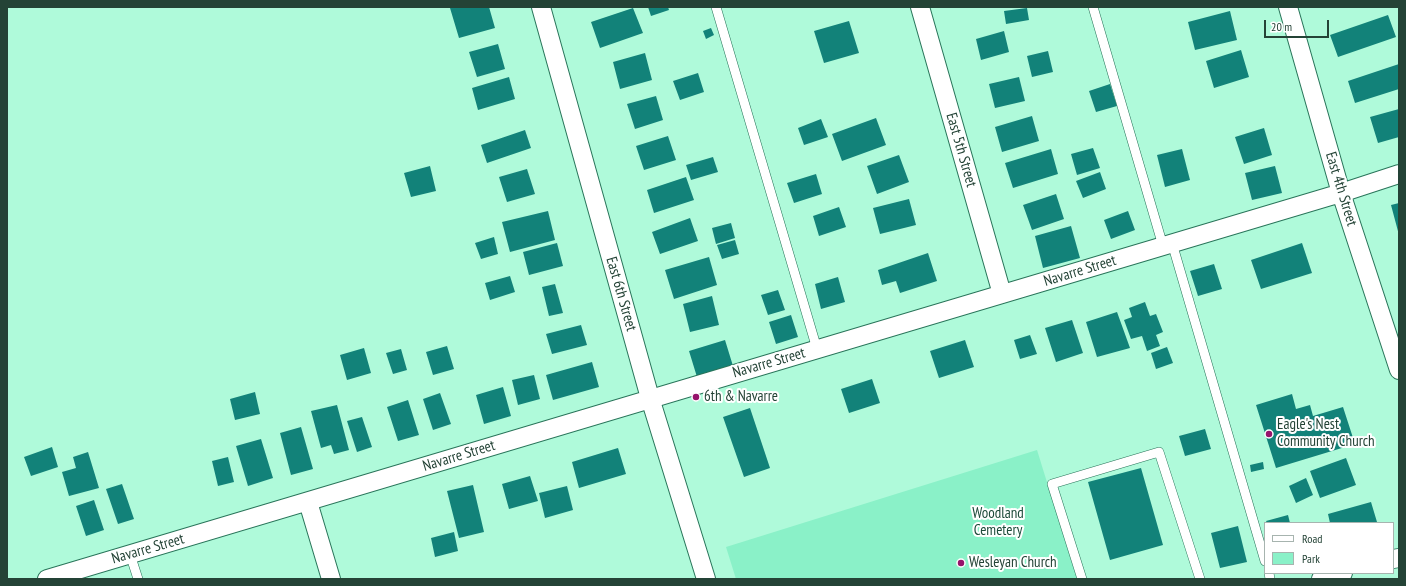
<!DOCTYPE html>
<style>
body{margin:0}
#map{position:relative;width:1406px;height:586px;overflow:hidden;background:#affada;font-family:"PT Sans Narrow",sans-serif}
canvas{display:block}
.frame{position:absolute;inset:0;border:8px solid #244336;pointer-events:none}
.legend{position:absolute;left:1264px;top:522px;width:130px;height:52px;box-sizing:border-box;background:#fff;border:1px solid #a7b4af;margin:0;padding:5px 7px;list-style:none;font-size:12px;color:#244336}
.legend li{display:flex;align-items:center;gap:8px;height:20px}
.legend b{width:20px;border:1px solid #a7b4af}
.scale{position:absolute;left:1264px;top:20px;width:65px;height:18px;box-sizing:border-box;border:2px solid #244336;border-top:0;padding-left:5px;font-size:12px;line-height:14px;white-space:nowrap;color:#244336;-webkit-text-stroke:3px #fff;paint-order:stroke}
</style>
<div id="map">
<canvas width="1406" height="586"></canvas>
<div class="frame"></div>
<ul class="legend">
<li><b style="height:5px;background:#fff"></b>Road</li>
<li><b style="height:11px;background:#8af1c8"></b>Park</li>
</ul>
<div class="scale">20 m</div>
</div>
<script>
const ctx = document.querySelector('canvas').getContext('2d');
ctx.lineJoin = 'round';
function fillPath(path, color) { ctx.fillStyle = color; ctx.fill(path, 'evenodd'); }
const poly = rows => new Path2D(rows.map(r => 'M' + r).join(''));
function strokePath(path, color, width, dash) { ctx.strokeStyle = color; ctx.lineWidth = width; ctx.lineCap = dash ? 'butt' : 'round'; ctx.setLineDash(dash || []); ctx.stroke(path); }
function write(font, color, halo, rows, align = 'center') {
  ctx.font = font + ' "PT Sans Narrow",sans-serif'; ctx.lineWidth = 4; ctx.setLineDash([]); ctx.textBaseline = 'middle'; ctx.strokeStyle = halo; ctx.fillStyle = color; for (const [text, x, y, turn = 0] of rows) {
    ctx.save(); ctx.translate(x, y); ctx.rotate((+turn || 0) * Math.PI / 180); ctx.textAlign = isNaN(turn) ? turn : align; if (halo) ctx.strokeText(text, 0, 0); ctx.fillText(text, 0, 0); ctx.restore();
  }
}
fillPath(poly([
 [1037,450,1077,579,736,579,726,547]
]), '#8af1c8');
fillPath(poly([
 [453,7,489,7,495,28,459,38,450,8],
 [648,7,668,7,669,10,651,16],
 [633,8,643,33,600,48,591,22],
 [1027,8,1029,20,1006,24,1004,11],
 [1230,11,1237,40,1195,50,1188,22],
 [1388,15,1396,37,1338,57,1330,35],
 [849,21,859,53,824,63,814,31],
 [711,28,714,35,706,39,703,31],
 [1004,31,1009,52,981,60,976,39],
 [498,44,505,69,477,77,469,52],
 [1241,50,1249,77,1214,88,1206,61],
 [1048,51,1053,72,1032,77,1027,56],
 [645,53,652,80,620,89,613,62],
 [1399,64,1399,89,1355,103,1348,81],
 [698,73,704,92,680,100,673,81],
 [509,77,515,99,478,110,472,88],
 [1019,77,1025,101,995,108,989,84],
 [1110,84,1117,106,1096,112,1089,91],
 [656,96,663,120,635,129,627,104],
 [1399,109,1399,137,1378,143,1370,117],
 [1032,116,1039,141,1002,152,995,127],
 [876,118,886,145,842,161,832,134],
 [821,119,828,137,804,145,798,128],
 [1264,128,1272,155,1244,164,1235,137],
 [525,130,531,148,487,163,481,145],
 [668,136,676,160,644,170,636,146],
 [1093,148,1100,168,1077,175,1071,154],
 [1051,149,1058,174,1013,188,1005,163],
 [1182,149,1190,180,1165,187,1157,155],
 [899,155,909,182,877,194,867,166],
 [713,157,718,172,691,180,686,165],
 [430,166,436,191,411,197,404,173],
 [1275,166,1282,193,1252,200,1245,173],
 [527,169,535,194,507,202,499,177],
 [1100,172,1106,189,1083,198,1076,181],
 [816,174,822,194,794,203,787,183],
 [686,177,694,200,654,213,647,190],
 [1056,194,1064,219,1032,230,1023,205],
 [909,199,916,225,880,234,873,208],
 [1399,203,1399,235,1391,205],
 [839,207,846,227,819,236,813,216],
 [548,211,555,240,510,252,502,222],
 [1128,211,1135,230,1111,239,1104,220],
 [690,218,698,241,660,254,652,232],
 [731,223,735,238,716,244,712,228],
 [1071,226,1080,258,1043,268,1035,236],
 [494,237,498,254,481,259,475,243],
 [735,240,739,254,722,259,717,245],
 [557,243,563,266,529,275,523,252],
 [1302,243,1312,273,1261,289,1251,260],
 [928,253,937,281,900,293,896,281,882,285,878,270],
 [709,257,717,285,674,299,665,270],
 [1214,264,1222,289,1198,296,1190,271],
 [510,276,515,292,490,300,485,283],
 [838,277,845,302,821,309,815,284],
 [555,284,563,313,549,316,542,287],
 [778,290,785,310,768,315,761,295],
 [712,296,719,325,690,332,683,304],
 [1145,302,1150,316,1156,314,1163,332,1156,335,1160,346,1147,351,1142,336,1131,339,1124,320,1132,317,1129,308],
 [1117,312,1130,348,1097,357,1086,322],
 [791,315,798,337,776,344,769,322],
 [1072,320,1083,353,1056,362,1045,328],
 [581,325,587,345,552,354,546,334],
 [1030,335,1037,354,1020,359,1014,340],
 [725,340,733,366,697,377,689,351],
 [965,340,974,367,939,378,930,351],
 [447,346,454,369,433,375,426,352],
 [1167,347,1173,363,1156,369,1151,353],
 [364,348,371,373,347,380,340,355],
 [401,349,407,370,393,374,386,353],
 [592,362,599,387,553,400,546,375],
 [534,375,540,399,518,405,512,380],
 [872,379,880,403,849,413,841,389],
 [503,387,511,416,484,424,476,395],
 [255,392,260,414,235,420,230,399],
 [440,393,451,424,433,430,423,399],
 [1292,394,1296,409,1310,405,1313,416,1343,407,1355,444,1276,468,1256,405],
 [408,400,419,435,398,441,387,407],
 [337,405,349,450,334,454,331,445,321,448,311,411],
 [750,408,770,468,744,477,723,417],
 [362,417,372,447,357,452,347,421],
 [301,427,313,469,291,475,280,433],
 [1205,429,1211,449,1185,456,1179,436],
 [261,439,273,478,248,486,236,446],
 [52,447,58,467,31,476,24,457],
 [618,448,626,474,579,488,572,462],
 [88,452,99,488,69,496,62,472,76,468,73,457],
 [228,457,234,482,218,486,212,461],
 [1346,458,1356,485,1320,498,1310,471],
 [1263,462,1264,469,1251,472,1250,465],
 [1141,468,1163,545,1110,560,1088,482],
 [530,476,538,501,509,509,502,484],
 [1306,478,1313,495,1296,503,1289,486],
 [122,484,134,519,118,524,106,489],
 [473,485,484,532,459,538,447,491],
 [567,486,573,510,545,518,539,493],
 [94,500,104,530,86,536,76,506],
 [1371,502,1377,522,1330,523,1328,514],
 [1288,515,1290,523,1267,523,1266,521],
 [1238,526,1247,562,1220,568,1211,533],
 [454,532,458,551,435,557,431,538]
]), '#128279');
const lane = poly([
 [716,7,817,349],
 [1093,7,1163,246],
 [1172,243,1265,561],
 [130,554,138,579],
 [1269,573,1270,579],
 [1082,579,1052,484,1159,452,1200,579]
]);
const street = poly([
 [541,7,650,398,706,579],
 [920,7,1002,294],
 [1288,7,1341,193,1399,370],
 [308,502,331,579],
 [1393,559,1399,558],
 [47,579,1341,193,1399,174],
 [1321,579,1343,573]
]);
strokePath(lane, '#29755a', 10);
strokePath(street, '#29755a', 20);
strokePath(lane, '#fff', 9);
strokePath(street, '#fff', 18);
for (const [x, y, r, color] of [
 [696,397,4,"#96136b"],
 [1269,434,4,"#96136b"],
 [961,563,4,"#96136b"]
]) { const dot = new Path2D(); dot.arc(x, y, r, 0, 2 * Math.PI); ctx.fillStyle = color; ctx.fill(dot); strokePath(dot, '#fff', 1.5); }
write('15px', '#244336', '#fff', [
 ["East 5th Street",961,150,74],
 ["East 4th Street",1341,189,73],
 ["Navarre Street",1080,271,-17],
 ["East 6th Street",621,294,74],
 ["Navarre Street",769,363,-16],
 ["Navarre Street",459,456,-17],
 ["Navarre Street",148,549,-16]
]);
write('15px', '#244336', '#fff', [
 ["6th & Navarre",704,397],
 ["Eagle's Nest",1277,425],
 ["Community Church",1277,442],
 ["Wesleyan Church",969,563]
], 'left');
write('15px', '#1d4b3a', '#fff', [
 ["Woodland",998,514],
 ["Cemetery",998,531]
]);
</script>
